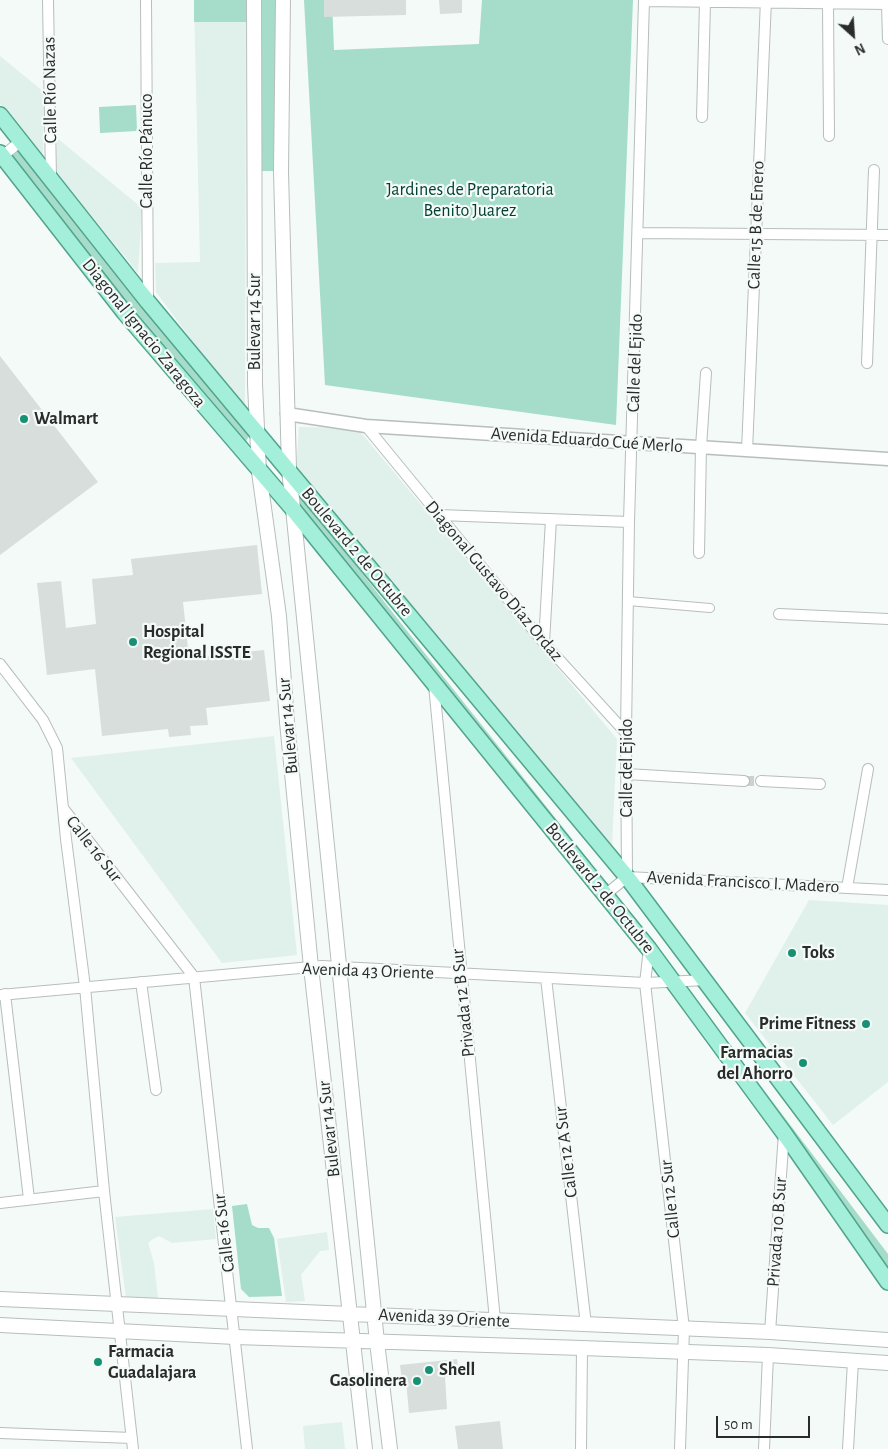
<!DOCTYPE html>
<meta charset="utf-8">
<style>
body{margin:0}
#map{position:relative;width:888px;height:1449px;overflow:hidden;background:#f3faf7;font-family:"Alegreya Sans",sans-serif}
canvas{display:block}
.north{position:absolute;left:828px;top:10px;width:50px;height:50px;-webkit-text-stroke:4px #f3faf7;paint-order:stroke;rotate:154deg;font-size:14px;font-weight:700;line-height:20px;text-align:center;color:#2a2c2b}
.north::after{content:'';display:block;margin:auto;width:18px;height:22px;background:#2a2c2b;clip-path:polygon(50% 0,100% 100%,50% 72%,0 100%)}
.scale{position:absolute;left:716px;top:1416px;width:94px;height:22px;box-sizing:border-box;border:2px solid #2a2c2b;border-top:0;padding-left:6px;font-size:15px;line-height:18px;white-space:nowrap;color:#2a2c2b;-webkit-text-stroke:4px #f3faf7;paint-order:stroke}
</style>
<div id="map">
<canvas width="888" height="1449"></canvas>
<div class="north">N</div>
<div class="scale">50 m</div>
</div>
<script>
const ctx = document.querySelector('canvas').getContext('2d');
ctx.lineJoin = 'round';
function fillPath(path, color) { ctx.fillStyle = color; ctx.fill(path, 'evenodd'); }
const poly = rows => new Path2D(rows.map(r => 'M' + r).join(''));
function strokePath(path, color, width, dash) { ctx.strokeStyle = color; ctx.lineWidth = width; ctx.lineCap = dash ? 'butt' : 'round'; ctx.setLineDash(dash || []); ctx.stroke(path); }
function write(font, color, halo, rows, align = 'center') {
  ctx.font = font + ' "Alegreya Sans",sans-serif'; ctx.lineWidth = 4.5; ctx.setLineDash([]); ctx.textBaseline = 'middle'; ctx.strokeStyle = halo; ctx.fillStyle = color; for (const [text, x, y, turn = 0] of rows) {
    ctx.save(); ctx.translate(x, y); ctx.rotate((+turn || 0) * Math.PI / 180); ctx.textAlign = isNaN(turn) ? turn : align; if (halo) ctx.strokeText(text, 0, 0); ctx.fillText(text, 0, 0); ctx.restore();
  }
}
fillPath(poly([
 [194,0,246,0,245,412,156,292,155,263,200,262],
 [0,56,44,92,43,155,0,104],
 [57,138,142,208,138,273,56,172],
 [299,427,357,428,617,739,612,845,296,470],
 [274,736,297,955,222,963,71,758],
 [809,900,888,905,888,1082,833,1125,745,1013],
 [213,1209,216,1239,172,1243,159,1236,153,1239,148,1243,154,1263,158,1298,126,1298,115,1217],
 [327,1232,329,1250,320,1251,301,1275,305,1301,286,1302,277,1239],
 [342,1422,345,1449,305,1449,303,1426]
]), '#e0f0ea');
fillPath(poly([
 [194,0,248,0,248,22,194,22],
 [260,0,276,0,280,171,258,171],
 [304,0,332,0,334,50,479,44,482,0,633,0,616,425,325,385],
 [136,105,137,131,100,133,99,107],
 [21,146,250,434,244,445,7,159],
 [299,492,400,622,591,863,580,871,315,551,296,522],
 [607,883,888,1254,888,1276,595,892],
 [247,1204,252,1225,258,1228,269,1228,274,1238,282,1296,249,1297,241,1289,232,1206]
]), '#a5ddca');
fillPath(poly([
 [324,0,406,0,406,15,324,17],
 [439,0,462,0,462,13,440,14],
 [0,356,98,482,0,555],
 [257,545,262,594,183,602,189,658,264,650,270,701,206,708,208,725,190,726,191,735,169,737,168,729,102,736,95,669,47,675,37,583,61,581,66,628,96,624,92,579,133,575,131,559],
 [457,1359,459,1376,445,1377,447,1409,409,1413,406,1381,402,1381,400,1365],
 [500,1421,503,1449,458,1449,455,1426]
]), '#d8dedc');
strokePath(poly([
 [744,781,761,781]
]), '#cbd1ce', 10, [10, 5]);
const pedestrian = poly([
 [628,601,710,608]
]);
const minor = poly([
 [48,0,51,179],
 [146,0,148,302],
 [644,1,888,4],
 [887,4,888,39],
 [828,5,829,136],
 [702,117,705,3],
 [0,158,21,141],
 [638,233,888,235],
 [867,363,874,170],
 [366,426,544,643,626,733],
 [747,451,766,0],
 [439,515,629,522],
 [699,553,701,447,706,373],
 [779,614,888,619],
 [544,643,551,519],
 [0,664,43,720,57,748,66,839,85,987,104,1191,133,1449],
 [434,685,495,1320],
 [627,774,744,781],
 [761,781,820,784],
 [63,808,194,977,247,1449],
 [627,877,626,733,629,522,644,0],
 [847,888,868,769],
 [605,895,627,877,888,890],
 [649,949,645,983,684,1329,680,1449],
 [546,978,586,1325],
 [141,982,156,1090],
 [5,994,29,1199],
 [0,995,322,966,645,983,706,980],
 [0,1203,104,1191],
 [770,1332,784,1133],
 [0,1433,132,1438],
 [581,1449,582,1348],
 [764,1449,768,1355],
 [848,1449,853,1361]
]);
const tertiary = poly([
 [287,414,366,426,888,459]
]);
const secondary = poly([
 [254,0,255,384,259,472,279,616,287,722,311,967,365,1449],
 [283,0,281,172,289,469,377,1342,390,1449],
 [0,1299,770,1332,888,1340],
 [0,1325,235,1337,582,1348,768,1355,888,1363]
]);
const primary = poly([
 [0,115,148,302,627,877,888,1225],
 [0,153,124,312,292,508,649,949,784,1133,888,1282]
]);
strokePath(pedestrian, '#b7bebb', 10);
strokePath(minor, '#b7bebb', 12);
strokePath(tertiary, '#b7bebb', 15);
strokePath(secondary, '#b7bebb', 16);
strokePath(primary, '#52a48c', 18);
strokePath(pedestrian, '#fff', 8);
strokePath(minor, '#fff', 10);
strokePath(tertiary, '#fff', 12);
strokePath(secondary, '#fff', 14);
strokePath(primary, '#a4efd9', 15);
for (const [x, y, r, color] of [
 [24,419,5,"#189074"],
 [133,642,5,"#189074"],
 [792,953,5,"#189074"],
 [866,1024,5,"#189074"],
 [803,1063,5,"#189074"],
 [98,1362,5,"#189074"],
 [429,1370,5,"#189074"],
 [417,1381,5,"#189074"]
]) { const dot = new Path2D(); dot.arc(x, y, r, 0, 2 * Math.PI); ctx.fillStyle = color; ctx.fill(dot); strokePath(dot, '#f3faf7', 2); }
write('18px', '#2a2c2b', '#f3faf7', [
 ["Calle Río Nazas",50,90,-91],
 ["Calle Río Pánuco",147,151,-90],
 ["Calle 15 B de Enero",756,225,-88],
 ["Bulevar 14 Sur",255,322,-90],
 ["Diagonal Ignacio Zaragoza",144,333,51],
 ["Calle del Ejido",635,363,-88],
 ["Avenida Eduardo Cué Merlo",587,440,4],
 ["Boulevard 2 de Octubre",357,552,50],
 ["Diagonal Gustavo Díaz Ordaz",494,581,50],
 ["Bulevar 14 Sur",288,726,-95],
 ["Calle del Ejido",627,768,-90],
 ["Calle 16 Sur",94,849,52],
 ["Avenida Francisco I. Madero",743,882,3],
 ["Boulevard 2 de Octubre",600,888,51],
 ["Avenida 43 Oriente",368,971,2],
 ["Privada 12 B Sur",463,1003,-96],
 ["Bulevar 14 Sur",329,1129,-96],
 ["Calle 12 A Sur",566,1152,-97],
 ["Calle 12 Sur",670,1199,-96],
 ["Privada 10 B Sur",777,1232,-86],
 ["Calle 16 Sur",224,1233,-97],
 ["Avenida 39 Oriente",444,1318,3]
]);
write('18px', '#003f31', '#f3faf7', [
 ["Jardines de Preparatoria",470,190],
 ["Benito Juarez",470,211]
]);
write('bold 18px', '#2a2c2b', '#f3faf7', [
 ["Walmart",34,419],
 ["Hospital",143,632],
 ["Regional ISSTE",143,653],
 ["Toks",802,953],
 ["Prime Fitness",856,1024,"right"],
 ["Farmacias",793,1053,"right"],
 ["del Ahorro",793,1074,"right"],
 ["Farmacia",108,1352],
 ["Guadalajara",108,1373],
 ["Shell",439,1370],
 ["Gasolinera",407,1381,"right"]
], 'left');
</script>
